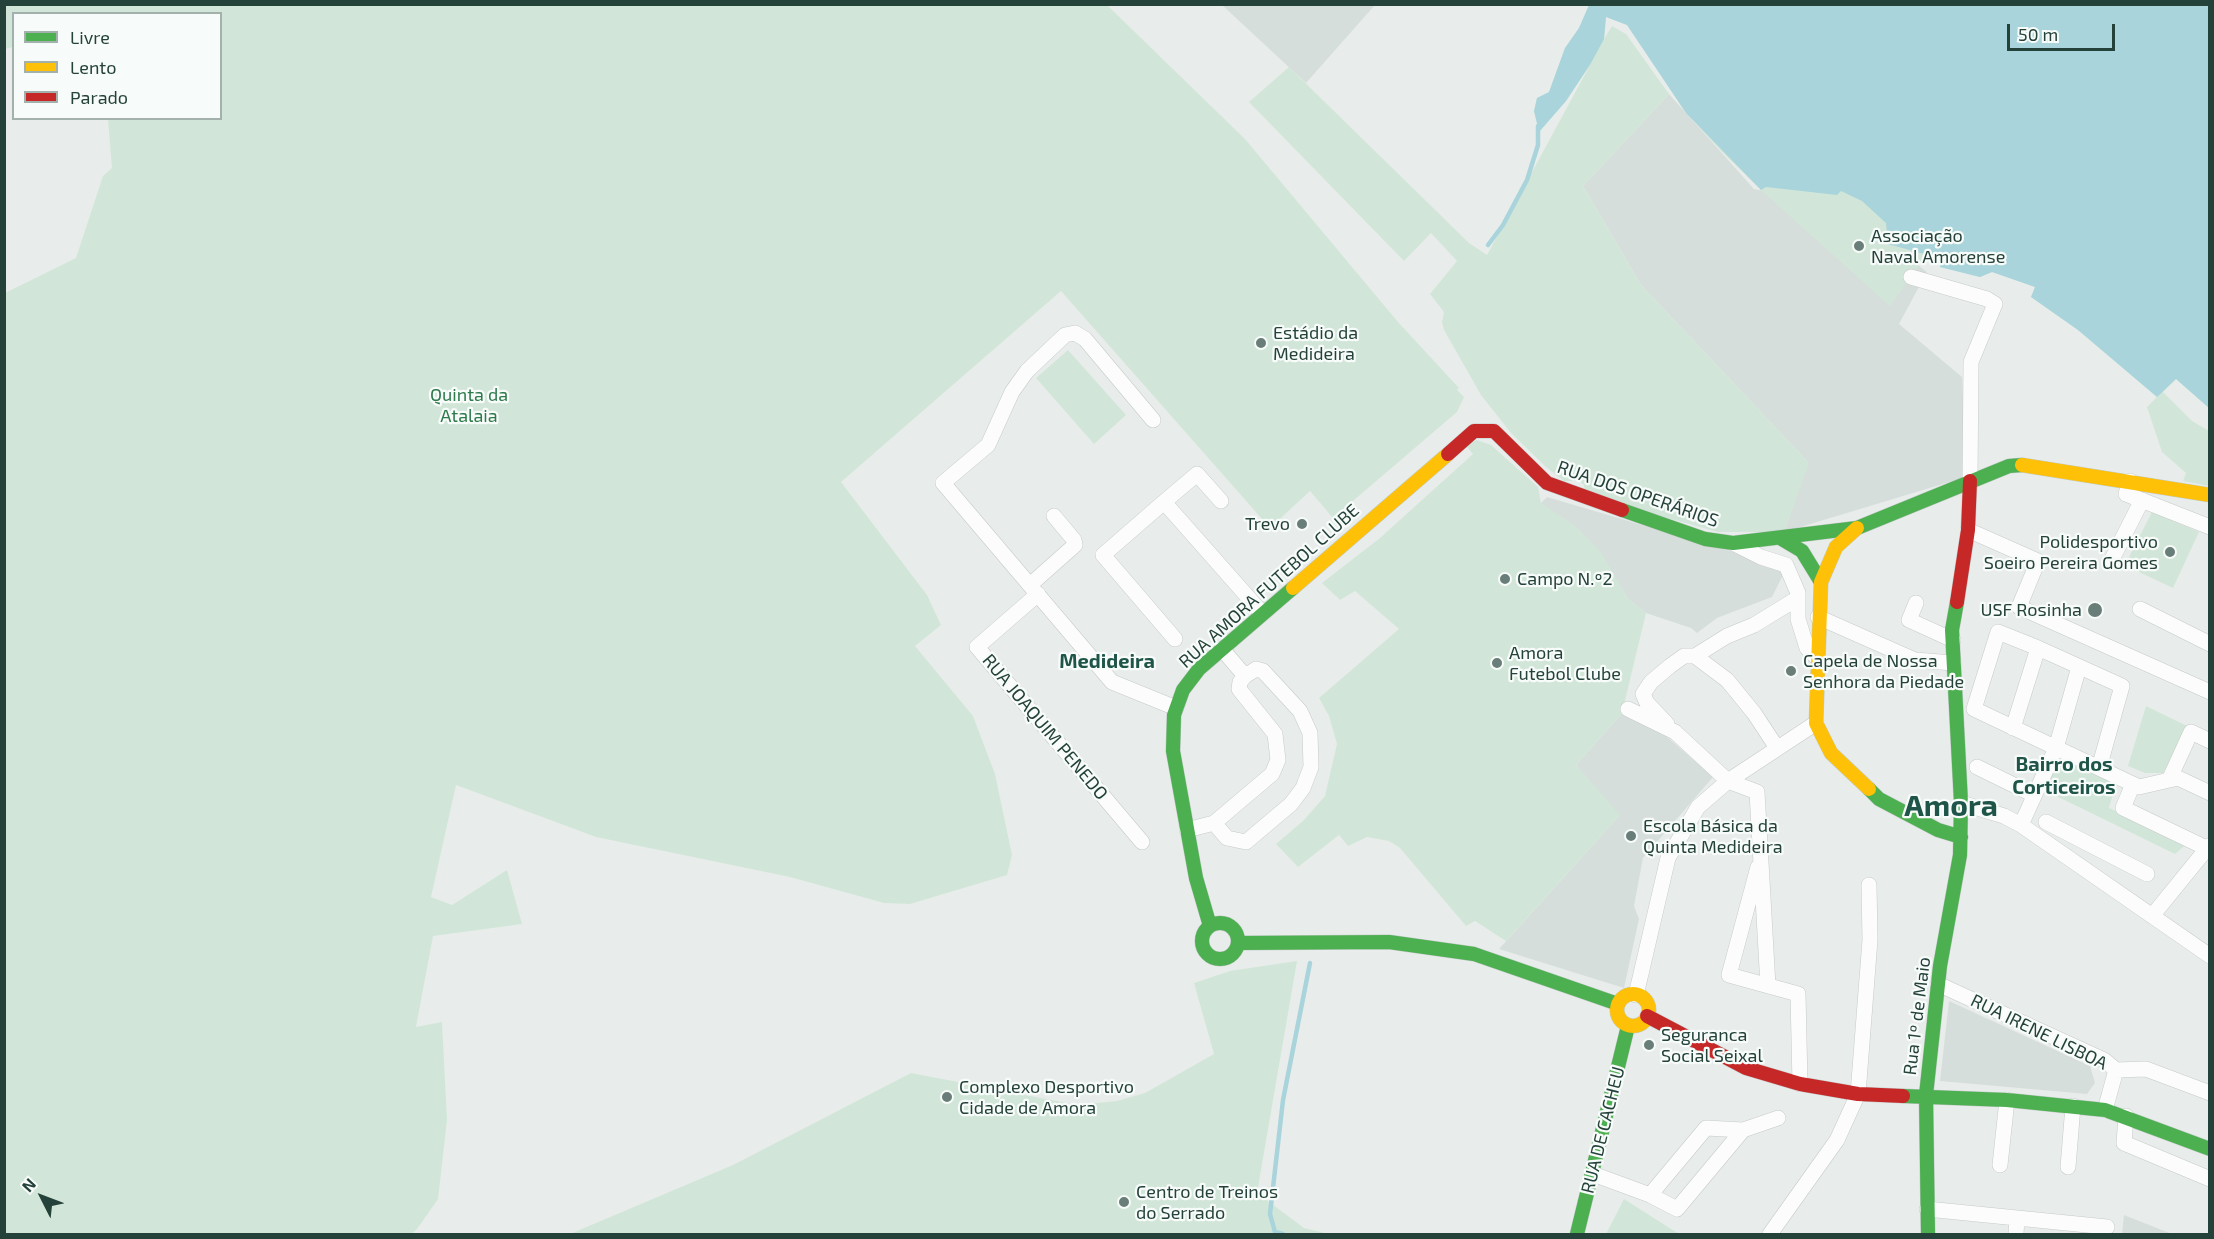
<!DOCTYPE html>
<meta charset="utf-8">
<style>
body{margin:0}
#map{position:relative;width:2214px;height:1239px;overflow:hidden;background:#e8edeb;font-family:"Exo 2",sans-serif}
canvas{display:block}
.frame{position:absolute;inset:0;border:6px solid #24423a;pointer-events:none}
.legend{position:absolute;left:12px;top:12px;width:210px;height:108px;box-sizing:border-box;background:#f7fbf9;border:2px solid #a3b1ad;margin:0;padding:8px 10px;list-style:none;font-size:18px;color:#24423a}
.legend li{display:flex;align-items:center;gap:12px;height:30px}
.legend b{width:30px;border:2px solid #a3b1ad}
.north{position:absolute;left:12px;top:1167px;width:60px;height:60px;-webkit-text-stroke:4px #f7fbf9;paint-order:stroke;rotate:312deg;font-size:16px;font-weight:700;line-height:24px;text-align:center;color:#24423a}
.north::after{content:'';display:block;margin:auto;width:21px;height:27px;background:#24423a;clip-path:polygon(50% 0,100% 100%,50% 72%,0 100%)}
.scale{position:absolute;left:2007px;top:24px;width:108px;height:27px;box-sizing:border-box;border:3px solid #24423a;border-top:0;padding-left:8px;font-size:18px;line-height:21px;white-space:nowrap;color:#24423a;-webkit-text-stroke:4px #f7fbf9;paint-order:stroke}
</style>
<div id="map">
<canvas width="2214" height="1239"></canvas>
<div class="frame"></div>
<ul class="legend">
<li><b style="height:8px;background:#4caf50"></b>Livre</li>
<li><b style="height:8px;background:#ffc107"></b>Lento</li>
<li><b style="height:8px;background:#c62828"></b>Parado</li>
</ul>
<div class="north">N</div>
<div class="scale">50 m</div>
</div>
<script>
const ctx = document.querySelector('canvas').getContext('2d');
ctx.lineJoin = 'round';
function fillPath(path, color) { ctx.fillStyle = color; ctx.fill(path, 'evenodd'); }
const poly = rows => new Path2D(rows.map(r => 'M' + r).join(''));
function strokePath(path, color, width, dash) { ctx.strokeStyle = color; ctx.lineWidth = width; ctx.lineCap = dash ? 'butt' : 'round'; ctx.setLineDash(dash || []); ctx.stroke(path); }
function write(font, color, halo, rows, align = 'center') {
  ctx.font = font + ' "Exo 2",sans-serif'; ctx.lineWidth = 4.5; ctx.setLineDash([]); ctx.textBaseline = 'middle'; ctx.strokeStyle = halo; ctx.fillStyle = color; for (const [text, x, y, turn = 0] of rows) {
    ctx.save(); ctx.translate(x, y); ctx.rotate((+turn || 0) * Math.PI / 180); ctx.textAlign = isNaN(turn) ? turn : align; if (halo) ctx.strokeText(text, 0, 0); ctx.fillText(text, 0, 0); ctx.restore();
  }
}
fillPath(poly([
 [1222,5,1375,5,1306,83],
 [1669,94,1754,189,1840,205,1927,272,1899,324,1962,377,1966,477,1784,532,1808,462,1641,285,1583,186],
 [1547,497,1781,566,1784,573,1772,597,1717,618,1697,633,1691,628,1646,613,1629,600,1617,581,1541,503],
 [1622,713,1666,736,1713,777,1643,858,1634,906,1639,919,1624,988,1499,949,1619,816,1576,765],
 [1949,1001,2090,1066,2095,1083,2087,1094,1940,1081],
 [2124,1215,2172,1234,2122,1234]
]), '#d6dedb');
fillPath(poly([
 [4,5,1107,5,1245,139,1398,322,1459,388,1457,390,1464,397,1457,412,1333,518,1310,491,1270,528,1061,291,841,482,927,595,941,625,915,646,973,716,995,774,1012,855,1007,875,910,904,884,903,790,877,596,837,456,785,431,897,452,905,507,870,522,924,433,936,416,1027,442,1022,447,1120,438,1199,417,1229,411,1234,5,1234,5,293,76,258,103,176,112,168,108,119,220,118,220,14,14,14,13,47,5,49],
 [1589,5,1846,5,2209,408,2176,379,2163,392,2192,421,2209,431,2209,486,2183,481,2186,473,2162,452,2147,407,2157,397,2078,330,2031,297,2035,287,1992,272,1980,277,1940,267,1942,259,1926,255,1890,306,1761,190,1722,152,1686,113,1627,25,1606,17,1604,39,1612,26,1626,34,1669,94,1583,186,1641,285,1809,463,1784,532,1718,532,1585,495,1584,485,1579,481,1564,481,1546,467,1511,433,1481,395,1444,330,1442,322,1444,312,1430,294,1457,261,1431,233,1404,261,1249,102,1289,67,1469,243,1487,255,1589,67,1566,101,1539,132,1534,111,1537,98,1549,92,1565,48,1579,28],
 [1068,350,1126,415,1094,444,1036,378],
 [1477,440,1491,445,1538,487,1541,503,1578,528,1602,554,1629,600,1646,613,1622,713,1576,765,1620,815,1506,941,1475,921,1466,926,1400,848,1389,841,1367,837,1348,846,1339,835,1298,867,1276,844,1303,821,1325,796,1337,744,1329,716,1319,698,1399,629,1355,591,1340,600,1322,583,1380,538,1473,454,1465,445],
 [2152,512,2199,532,2173,588,2141,573,2127,561],
 [2146,706,2189,727,2163,773,2145,773,2128,766],
 [2060,755,2116,783,2109,808,2188,843,2175,854,2044,790],
 [1297,961,1257,1193,1304,1228,1329,1234,570,1234,733,1165,911,1073,1077,1105,1117,1101,1145,1093,1214,1054,1194,983,1230,971],
 [1624,1199,1679,1234,1606,1234]
]), '#d1e6d8');
fillPath(poly([
 [1589,5,2209,5,2209,408,2176,379,2157,397,2078,330,2031,297,2035,287,1992,272,1980,277,1940,267,1942,259,1888,244,1886,223,1862,201,1841,191,1837,195,1766,187,1761,190,1686,113,1627,25,1606,17,1604,39,1591,63,1566,101,1539,132,1534,111,1537,98,1549,92,1565,48,1579,28]
]), '#a9d4db');
strokePath(poly([
 [1488,245,1503,225,1527,180,1538,145,1538,126],
 [1283,1234,1275,1232,1270,1214,1283,1100,1310,963]
]), '#a9d4db', 4.5);
const street = poly([
 [1911,277,1987,299,1995,304,1971,362,1970,481],
 [1153,420,1085,339,1075,333,1065,335,1027,371,1012,392,988,445,943,483,1112,682,1176,708],
 [2130,481,2126,494,2210,527],
 [1164,502,1197,474,1221,501],
 [1968,530,2038,561,2019,607,2210,692],
 [1733,543,1761,557,1786,565,1798,593,1798,619,1807,648,1817,658],
 [2110,563,2142,500],
 [1030,585,1075,545,1074,540,1054,516],
 [1038,594,977,647,1142,842],
 [1916,603,1909,620,1953,640],
 [2140,609,2210,644],
 [1818,617,1915,660,1953,663],
 [1175,639,1103,555,1164,502,1262,613],
 [2038,648,1998,632,1974,709,2139,787,2178,778,2210,793],
 [1695,656,1727,636,1754,625,1798,598],
 [1628,709,1675,732,1728,781,1757,792,1768,986],
 [1667,724,1647,703,1643,694,1651,682,1670,666,1684,656,1695,656,1727,680,1754,713,1777,748],
 [2013,728,2038,648,2122,686,2099,768],
 [1977,767,2034,795],
 [2169,780,2191,732,2210,741],
 [2133,784,2123,808,2200,845,2205,852],
 [1961,803,2004,816,2021,825,2210,956],
 [2046,822,2147,874],
 [1214,823,1227,838,1246,842,1291,804,1303,788,1311,767,1310,733,1300,711,1263,671,1256,669,1245,676],
 [2021,825,2056,748,2079,667],
 [1187,830,1214,823,1272,774,1278,760,1275,734,1239,689,1240,682,1245,676,1222,649],
 [1758,867,1729,975,1798,994,1800,1084],
 [2152,916,2209,846],
 [1938,984,2104,1060,2116,1070,2146,1069,2210,1093],
 [1636,995,1668,858,1698,807,1728,781,1816,723],
 [2105,1110,2116,1070],
 [2126,1116,2124,1143,2210,1179],
 [1743,1130,1778,1118],
 [2000,1165,2007,1100],
 [2068,1167,2073,1106],
 [1593,1174,1650,1195,1677,1209,1743,1130,1706,1128,1650,1195],
 [1927,1209,2107,1227],
 [1770,1234,1837,1140,1858,1094,1870,940,1869,885],
 [2016,1234,2017,1218]
]);
const fast = poly([
 [1622,510,1705,539,1733,543,1857,528,2009,466,2022,465],
 [1780,538,1802,551,1821,582],
 [1869,789,1879,799,1938,830,1961,837],
 '1202 941a18 18 0 1 1 36 0a18 18 0 1 1-36 0Z',
 [1210,926,1196,878,1173,751,1174,715,1183,690,1199,669,1293,588],
 [1238,943,1389,942,1474,954,1618,1004],
 [1903,1096,2007,1100,2105,1110,2210,1149],
 [1577,1234,1628,1026],
 [1928,1234,1926,1095,1940,966,1960,855,1961,803,1952,630,1957,602]
]);
const slow = poly([
 [2022,465,2210,495],
 [1857,528,1836,547,1821,582,1816,723,1831,753,1869,789],
 [1293,588,1448,454],
 '1617 1010a16 16 0 1 1 32 0a16 16 0 1 1-32 0Z'
]);
const jam = poly([
 [1448,454,1474,431,1494,431,1547,483,1622,510],
 [1957,602,1968,530,1970,481],
 [1647,1016,1746,1068,1800,1084,1858,1094,1903,1096]
]);
strokePath(street, '#c5cac8', 16);
strokePath(fast, '#c3cbc8', 15);
strokePath(slow, '#c3cbc8', 15);
strokePath(jam, '#c3cbc8', 15);
strokePath(street, '#fcfcfc', 15);
strokePath(fast, '#4caf50', 14);
strokePath(slow, '#ffc107', 14);
strokePath(jam, '#c62828', 14);
for (const [x, y, r, color] of [
 [1859,246,6,"#697e78"],
 [1261,343,6,"#697e78"],
 [1302,524,6,"#697e78"],
 [2170,552,6,"#697e78"],
 [1505,579,6,"#697e78"],
 [2095,610,8,"#697e78"],
 [1497,663,6,"#697e78"],
 [1791,671,6,"#697e78"],
 [1631,836,6,"#697e78"],
 [1649,1045,6,"#697e78"],
 [947,1097,6,"#697e78"],
 [1124,1202,6,"#697e78"]
]) { const dot = new Path2D(); dot.arc(x, y, r, 0, 2 * Math.PI); ctx.fillStyle = color; ctx.fill(dot); strokePath(dot, '#f7fbf9', 2); }
write('18px', '#24423a', '#f7fbf9', [
 ["Associação",1871,236],
 ["Naval Amorense",1871,257],
 ["Estádio da",1273,333],
 ["Medideira",1273,354],
 ["Trevo",1290,524,"right"],
 ["Polidesportivo",2158,542,"right"],
 ["Soeiro Pereira Gomes",2158,563,"right"],
 ["Campo N.º2",1517,579],
 ["USF Rosinha",2082,610,"right"],
 ["Amora",1509,653],
 ["Futebol Clube",1509,674],
 ["Capela de Nossa",1803,661],
 ["Senhora da Piedade",1803,682],
 ["Escola Básica da",1643,826],
 ["Quinta Medideira",1643,847],
 ["Seguranca",1661,1035],
 ["Social Seixal",1661,1056],
 ["Complexo Desportivo",959,1087],
 ["Cidade de Amora",959,1108],
 ["Centro de Treinos",1136,1192],
 ["do Serrado",1136,1213]
], 'left');
write('18px', '#2d7a4b', '#f7fbf9', [
 ["Quinta da",469,395],
 ["Atalaia",469,416]
]);
write('18px', '#24423a', '#f7fbf9', [
 ["RUA DOS OPERÁRIOS",1638,494,19],
 ["RUA AMORA FUTEBOL CLUBE",1269,586,-42],
 ["RUA JOAQUIM PENEDO",1045,727,50],
 ["Rua 1º de Maio",1917,1016,-83],
 ["RUA IRENE LISBOA",2039,1032,26],
 ["RUA DE CACHEU",1603,1130,-76]
]);
write('bold 20px', '#1f5548', '#f7fbf9', [
 ["Medideira",1107,661],
 ["Bairro dos",2064,764],
 ["Corticeiros",2064,787]
]);
write('bold 30px', '#1f5548', '#f7fbf9', [
 ["Amora",1951,806]
]);
</script>
